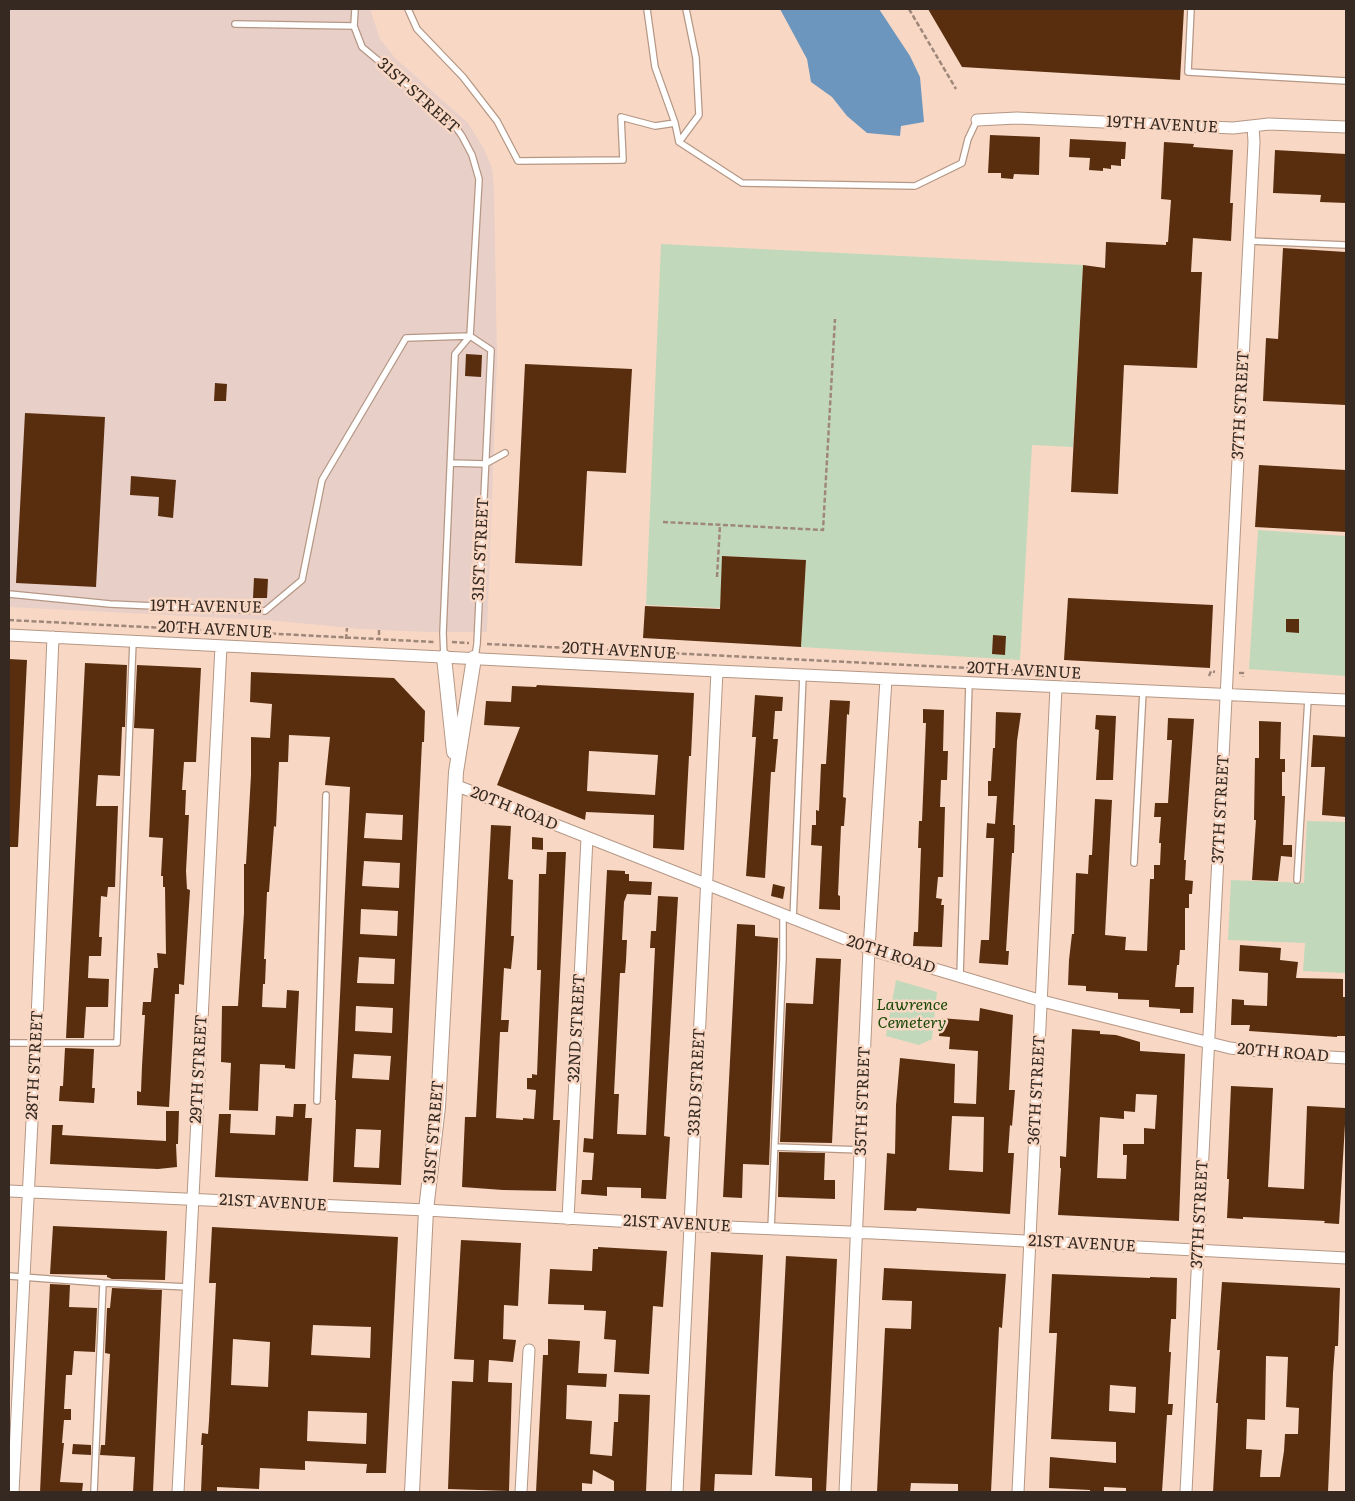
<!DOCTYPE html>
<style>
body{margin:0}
#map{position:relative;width:1355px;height:1501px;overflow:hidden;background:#f8d8c4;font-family:Literata,serif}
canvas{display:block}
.frame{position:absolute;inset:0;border:10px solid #352921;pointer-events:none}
</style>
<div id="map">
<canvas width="1355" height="1501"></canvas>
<div class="frame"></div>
</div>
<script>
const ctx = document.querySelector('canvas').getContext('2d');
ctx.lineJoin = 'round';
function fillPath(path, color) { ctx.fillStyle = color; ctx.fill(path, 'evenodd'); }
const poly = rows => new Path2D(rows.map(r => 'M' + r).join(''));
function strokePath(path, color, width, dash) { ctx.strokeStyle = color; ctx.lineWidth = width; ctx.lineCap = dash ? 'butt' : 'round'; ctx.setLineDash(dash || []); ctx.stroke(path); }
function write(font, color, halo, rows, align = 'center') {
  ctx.font = font + ' Literata,serif'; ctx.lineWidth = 5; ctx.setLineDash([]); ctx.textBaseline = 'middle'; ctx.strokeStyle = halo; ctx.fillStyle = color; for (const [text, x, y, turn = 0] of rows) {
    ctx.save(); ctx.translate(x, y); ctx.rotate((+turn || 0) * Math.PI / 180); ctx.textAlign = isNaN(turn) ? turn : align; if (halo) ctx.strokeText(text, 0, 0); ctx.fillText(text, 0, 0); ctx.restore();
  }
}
fillPath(poly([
 [9,9,370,9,380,39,395,58,468,123,484,149,492,168,494,186,497,359,487,632,428,632,362,629,267,620,9,607]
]), '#e8cfc7');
fillPath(poly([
 [661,244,1083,265,1073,447,1032,445,1020,660,801,647,806,560,723,556,720,608,646,605],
 [1258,530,1346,536,1346,676,1249,669],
 [1307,821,1346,822,1346,973,1303,971,1305,943,1228,940,1231,880,1304,883],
 [896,980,937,992,932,1039,919,1045,886,1036]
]), '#c1d9ba');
fillPath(poly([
 [780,9,879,9,910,56,920,77,924,122,901,126,900,136,867,133,847,116,832,97,811,82,807,59]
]), '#6d96be');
fillPath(poly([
 [928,9,1184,9,1180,80,962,67],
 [990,135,1040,137,1039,175,1014,174,1013,179,1001,178,1001,173,988,173],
 [1070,139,1126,142,1125,159,1121,159,1121,166,1111,165,1111,169,1103,168,1103,171,1089,170,1090,158,1069,157],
 [1164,142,1194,144,1193,147,1233,150,1230,203,1233,203,1231,241,1193,238,1191,272,1202,272,1197,368,1124,365,1118,494,1071,492,1083,265,1105,268,1106,242,1166,245,1166,242,1168,242,1171,200,1161,199],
 [1275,150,1346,154,1346,203,1320,202,1321,195,1273,193],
 [1283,248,1346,252,1346,405,1263,401,1266,338,1278,339],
 [466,354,482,355,481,377,465,376],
 [525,364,632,369,626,473,587,471,582,566,515,563],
 [215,383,227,384,226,401,214,401],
 [25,413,105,417,96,587,16,583],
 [1259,465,1346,470,1346,532,1255,527],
 [131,476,176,480,173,518,158,516,159,497,130,495],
 [722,556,806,560,801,647,643,638,645,606,720,609],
 [254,578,268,579,267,598,253,598],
 [1068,598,1213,605,1210,668,1064,660],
 [1286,619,1299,619,1299,633,1286,632],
 [993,635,1006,636,1005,655,992,654],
 [9,659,27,660,18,847,9,847],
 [85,663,127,665,125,727,122,727,120,776,98,775,96,806,118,806,115,887,108,887,107,897,101,896,99,937,102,937,101,956,89,956,88,978,109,979,108,1007,86,1007,84,1038,66,1038],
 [137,665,201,668,196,762,184,762,182,790,186,790,185,815,189,815,186,871,187,889,190,890,184,985,179,984,179,994,175,994,169,1107,137,1105,137,1091,141,1092,142,1066,145,1015,142,1015,143,1002,151,1002,154,968,158,968,157,953,166,954,165,887,163,887,163,876,161,876,163,838,149,837,154,729,134,728],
 [251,672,394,678,425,711,424,742,422,742,401,1185,333,1182,336,1100,335,1100,350,787,325,785,330,737,289,735,288,762,279,762,276,827,274,826,269,892,267,892,264,959,266,959,265,984,263,984,262,1007,286,1008,287,990,299,991,295,1069,285,1068,285,1065,260,1064,258,1111,229,1110,231,1063,221,1062,222,1006,238,1006,244,913,244,864,246,864,251,775,251,737,270,738,272,704,250,702],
 [366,813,403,815,402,840,364,838],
 [364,861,400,863,399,888,362,886],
 [361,909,398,911,397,936,360,934],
 [359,957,395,959,394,984,357,983],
 [356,1006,393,1008,392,1033,355,1031],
 [354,1054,391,1056,389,1080,352,1078],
 [356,1129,381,1130,379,1168,354,1167],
 [537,685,694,693,691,756,689,756,684,850,653,848,654,815,586,812,585,820,497,785,520,727,484,725,486,701,511,702,512,686,536,687],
 [589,751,658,755,655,795,587,791],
 [755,695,783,697,782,711,775,711,773,739,778,739,775,772,771,772,765,878,746,876,756,737,752,737],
 [830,700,850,701,849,715,847,714,843,797,846,798,844,826,841,826,838,895,840,896,840,910,819,909,822,846,811,845,812,825,816,825,816,810,819,811,821,764,826,764],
 [923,709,944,710,943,751,948,751,947,780,941,780,940,807,945,807,943,877,938,877,936,898,942,899,941,905,944,905,942,947,913,946,914,932,918,932,921,848,918,848,919,821,922,821,926,723,923,723],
 [996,712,1021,713,1017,741,1013,825,1015,825,1014,853,1012,853,1006,951,1009,951,1008,965,979,963,981,940,989,940,994,838,986,838,987,823,995,824,997,796,988,796,988,781,991,781,993,748,995,748],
 [1096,715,1116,716,1113,780,1096,780,1099,730,1095,729],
 [1168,718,1194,719,1184,860,1186,860,1185,880,1193,881,1192,894,1189,894,1189,908,1185,908,1185,950,1180,950,1179,965,1177,965,1175,987,1194,987,1193,1013,1180,1013,1180,1009,1149,1007,1149,1000,1118,999,1118,993,1086,991,1086,986,1068,985,1069,960,1072,934,1074,934,1076,873,1088,874,1089,855,1092,855,1095,799,1112,800,1105,935,1126,937,1125,950,1147,951,1150,879,1154,879,1154,865,1160,865,1161,843,1159,843,1161,817,1154,817,1155,803,1168,803,1172,740,1167,740],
 [1259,721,1281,722,1280,759,1285,759,1285,772,1282,772,1282,796,1285,796,1283,845,1292,845,1292,857,1281,856,1278,881,1252,880,1256,820,1254,820,1255,758,1259,758],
 [1313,735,1346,737,1346,817,1322,815,1325,767,1311,767],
 [491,825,511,826,508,879,513,880,511,936,514,936,513,949,511,969,504,968,501,1020,509,1020,508,1032,500,1032,496,1118,523,1120,523,1118,534,1119,536,1090,527,1089,527,1078,532,1078,532,1074,537,1075,541,970,537,970,539,874,546,874,547,852,566,852,553,1120,560,1120,556,1191,503,1190,462,1187,465,1117,476,1117],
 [532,837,543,838,543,850,532,849],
 [607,870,625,871,625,874,629,874,629,881,652,882,651,895,627,894,624,902,622,940,627,940,626,961,625,973,620,973,614,1094,619,1094,617,1134,646,1135,655,948,650,948,651,931,656,931,658,896,678,897,664,1136,670,1137,666,1199,641,1198,641,1188,607,1187,607,1196,581,1194,582,1180,592,1180,594,1153,583,1152,584,1138,593,1139],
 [773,884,785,887,783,899,771,896],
 [737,924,755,925,755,936,778,938,769,1165,743,1164,742,1198,723,1197],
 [1240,945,1281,948,1280,960,1298,962,1296,978,1343,979,1343,997,1346,997,1346,1036,1337,1036,1337,1037,1249,1031,1250,1025,1231,1025,1232,999,1244,1000,1244,1005,1267,1006,1268,973,1239,971],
 [816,958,841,959,832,1143,780,1142,786,1003,813,1004],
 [980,1008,1013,1015,1009,1090,1015,1090,1012,1126,1010,1125,1008,1153,1014,1153,1010,1214,917,1208,916,1211,884,1210,887,1153,895,1154,896,1105,900,1058,955,1064,954,1103,976,1104,978,1051,949,1049,950,1037,939,1036,940,1018,979,1021],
 [952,1116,984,1117,983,1172,949,1170],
 [1072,1029,1100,1031,1100,1034,1116,1035,1140,1042,1140,1051,1185,1054,1179,1221,1058,1215,1061,1168,1060,1168,1060,1156,1066,1157],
 [1136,1094,1157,1095,1155,1129,1144,1128,1144,1144,1123,1144,1123,1155,1127,1155,1126,1179,1097,1178,1100,1117,1124,1119,1124,1111,1135,1112],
 [65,1048,94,1049,92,1088,95,1088,94,1103,59,1101,60,1086,63,1086],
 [1231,1086,1273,1088,1268,1187,1304,1189,1307,1106,1346,1108,1339,1224,1324,1223,1325,1221,1243,1217,1243,1219,1227,1218,1229,1179,1227,1179],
 [294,1104,306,1104,305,1118,312,1118,308,1181,215,1177,219,1114,231,1114,230,1133,275,1135,276,1116,293,1117],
 [166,1111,179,1111,178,1144,176,1144,177,1167,158,1169,50,1164,52,1125,63,1125,62,1135,166,1141],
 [779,1152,825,1153,824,1180,835,1180,835,1199,778,1197],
 [53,1226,167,1231,165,1280,112,1279,107,1277,107,1275,50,1274],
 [212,1227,398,1237,386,1473,366,1473,367,1464,305,1461,305,1470,260,1468,259,1489,217,1487,217,1492,201,1492,203,1445,201,1445,202,1433,208,1434,209,1421,216,1283,209,1283],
 [313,1325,371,1327,370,1358,311,1355],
 [233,1339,270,1342,268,1387,231,1385],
 [308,1411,367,1413,366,1444,307,1441],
 [461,1240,521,1243,518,1306,504,1305,503,1339,516,1340,513,1362,489,1360,488,1382,512,1383,509,1491,448,1489,452,1381,473,1382,474,1360,454,1359],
 [598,1247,667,1251,663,1307,653,1306,649,1374,614,1372,616,1340,604,1339,606,1311,584,1310,584,1305,548,1304,550,1269,592,1271,593,1249,598,1249],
 [711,1252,763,1255,753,1457,752,1475,715,1474,714,1492,700,1492],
 [786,1256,837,1259,826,1492,812,1492,812,1478,775,1476],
 [884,1268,1006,1274,1002,1328,999,1327,991,1492,958,1492,958,1484,911,1483,910,1492,877,1492,885,1328,911,1329,912,1301,882,1300],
 [1052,1274,1150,1278,1150,1277,1177,1278,1176,1319,1171,1319,1169,1352,1171,1352,1168,1404,1173,1404,1172,1415,1167,1415,1162,1492,1126,1492,1126,1488,1104,1487,1104,1492,1090,1492,1090,1490,1049,1488,1050,1457,1116,1463,1116,1442,1051,1439,1057,1333,1049,1333],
 [1110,1385,1136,1387,1135,1413,1109,1411],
 [1222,1282,1340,1288,1338,1346,1335,1346,1333,1373,1328,1492,1237,1491,1237,1492,1213,1492,1218,1403,1216,1403,1220,1350,1217,1350],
 [1266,1356,1288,1357,1286,1407,1299,1408,1298,1434,1285,1434,1284,1451,1280,1477,1260,1477,1262,1450,1246,1449,1247,1419,1265,1420],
 [50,1284,70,1285,69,1307,97,1308,95,1352,74,1351,72,1375,66,1375,64,1409,71,1409,71,1420,64,1420,62,1443,64,1443,60,1482,83,1483,82,1492,40,1492],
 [112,1288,162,1290,153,1492,133,1492,135,1457,100,1455,101,1445,105,1445,110,1354,105,1353,107,1308,110,1308],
 [548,1339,580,1341,578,1373,607,1374,606,1387,567,1385,566,1419,592,1421,590,1454,612,1456,614,1422,618,1422,619,1394,650,1395,646,1492,614,1492,614,1481,593,1470,592,1484,582,1483,582,1492,536,1492,543,1355,548,1355],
 [73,1444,91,1445,91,1455,72,1454]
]), '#592e0f');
const service = poly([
 [355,9,354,26,362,47,452,122,462,136,472,155,479,179,470,336,455,354,443,633,444,657],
 [408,9,417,29,463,77,497,121,518,161,623,160,621,117,655,126,675,123,655,67,647,9],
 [1191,9,1188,72,1346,81],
 [235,24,354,26],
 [675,123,679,142,742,183,915,186,962,163,968,139,977,120],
 [679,142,699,115,696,58,686,9],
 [1249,241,1346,245],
 [470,336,491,350,477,644,475,657],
 [451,463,485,464,505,453],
 [9,594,110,604,265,611,302,580,322,480,406,338,470,336],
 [1134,863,1143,691],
 [1297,880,1308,699],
 [793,920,803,675],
 [960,976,969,683],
 [9,1043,117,1043,133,641],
 [317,1101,326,795],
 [775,1147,861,1150],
 [771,1229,783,958,783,916],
 [9,1276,103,1283,188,1287],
 [94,1492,103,1283]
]);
const minor = poly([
 [977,120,1017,118,1233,128,1269,124,1346,127],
 [9,635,717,671,1346,700],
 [455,785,878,952,1042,1001,1230,1048,1299,1055,1346,1058],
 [9,1191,426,1210,704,1226,874,1233,1346,1258],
 [568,1219,587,838],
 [13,1492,36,1043,53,637],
 [178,1492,221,646],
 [521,1492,529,1350],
 [677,1492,717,671],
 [845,1492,869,949,886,679],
 [1018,1492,1056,687],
 [1186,1492,1254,142,1253,126]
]);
const tertiary = poly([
 [444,657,454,752],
 [412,1492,426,1210,438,1107,456,772,474,658]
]);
strokePath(service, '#b59785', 8);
strokePath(minor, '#b59785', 13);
strokePath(tertiary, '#b59785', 16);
strokePath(poly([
 [909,9,956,89],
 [663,522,823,530,835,319],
 [717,577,720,525],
 [9,620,434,642],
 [379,630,379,640],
 [346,639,347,628],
 [452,642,469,643],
 [487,644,1048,672],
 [1239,673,1243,673,1243,677],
 [1209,676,1211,671,1215,672]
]), '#9f887a', 2.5, [5, 2.5]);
strokePath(service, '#fff', 5.5);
strokePath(minor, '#fff', 11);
strokePath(tertiary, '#fff', 14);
write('16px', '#352921', '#f8d8c4', [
 ["31ST STREET",418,96,42],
 ["19TH AVENUE",1162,125,3],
 ["37TH STREET",1241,405,-87],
 ["31ST STREET",481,549,-87],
 ["19TH AVENUE",206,607,1],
 ["20TH AVENUE",215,630,3],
 ["20TH AVENUE",619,651,3],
 ["20TH AVENUE",1024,671,3],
 ["20TH ROAD",514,809,22],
 ["37TH STREET",1221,809,-87],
 ["20TH ROAD",891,955,18],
 ["32ND STREET",577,1028,-87],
 ["20TH ROAD",1283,1053,5],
 ["28TH STREET",35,1065,-87],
 ["29TH STREET",199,1069,-87],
 ["33RD STREET",697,1082,-87],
 ["36TH STREET",1037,1090,-87],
 ["35TH STREET",863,1101,-88],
 ["31ST STREET",434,1132,-85],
 ["21ST AVENUE",273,1203,3],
 ["37TH STREET",1200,1214,-87],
 ["21ST AVENUE",677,1224,3],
 ["21ST AVENUE",1082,1244,3]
]);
write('italic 16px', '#1c4907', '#f8d8c4', [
 ["Lawrence",912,1005],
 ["Cemetery",912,1023]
]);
</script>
